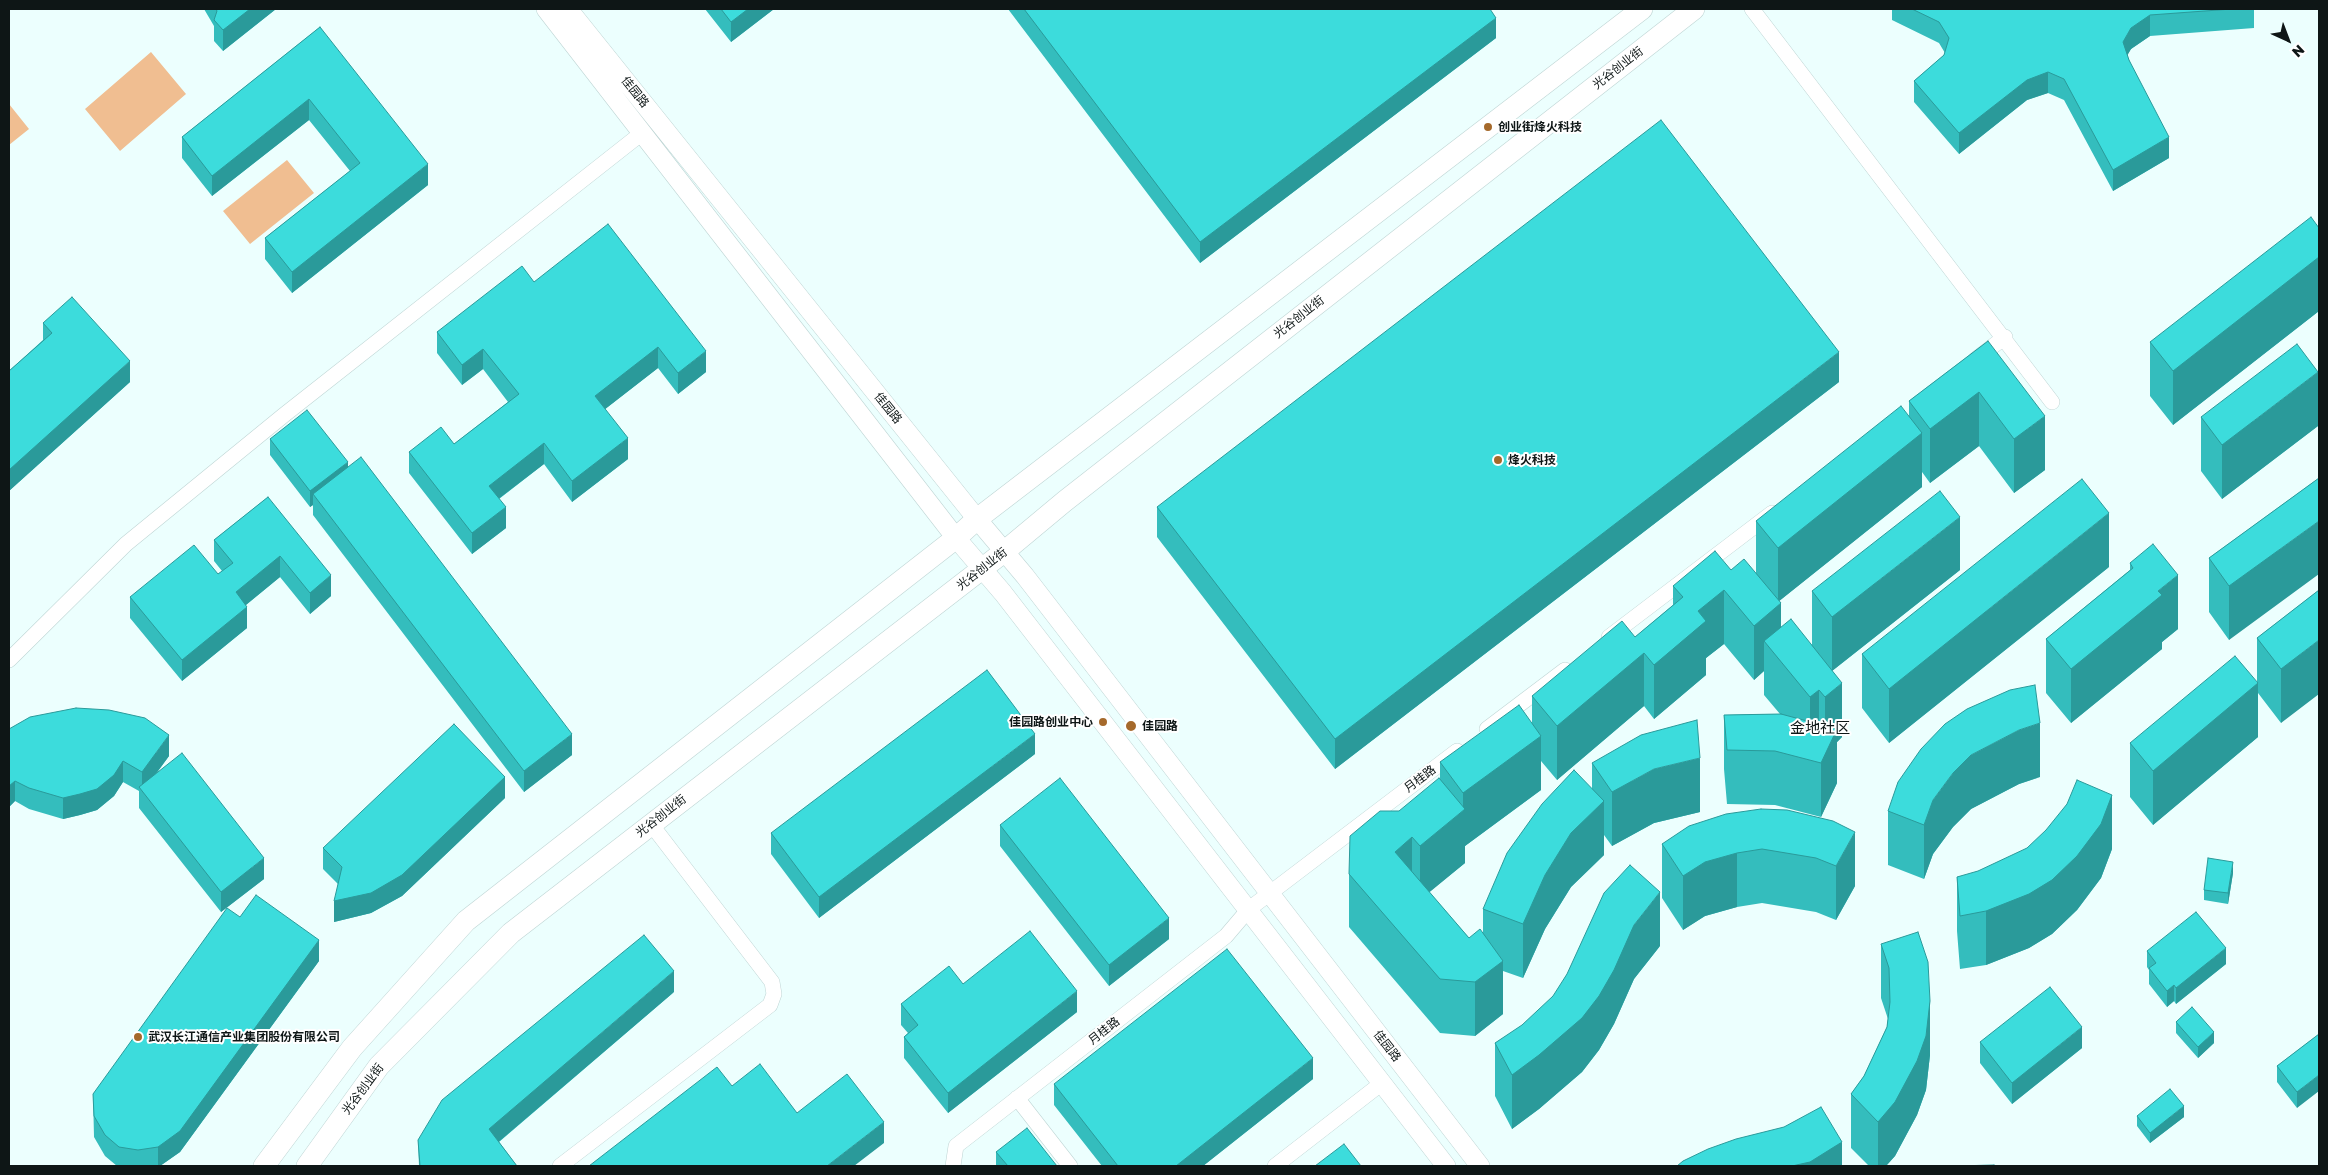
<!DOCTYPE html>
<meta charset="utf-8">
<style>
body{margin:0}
#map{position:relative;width:2328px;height:1175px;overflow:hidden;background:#ecfffe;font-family:"Golos Text",sans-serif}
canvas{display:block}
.frame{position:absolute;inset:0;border:10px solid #0e1616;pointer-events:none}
.north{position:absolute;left:2263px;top:15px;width:50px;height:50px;-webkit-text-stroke:4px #fff;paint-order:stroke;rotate:137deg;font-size:14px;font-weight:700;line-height:20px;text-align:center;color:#0e1616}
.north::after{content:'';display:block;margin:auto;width:18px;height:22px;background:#0e1616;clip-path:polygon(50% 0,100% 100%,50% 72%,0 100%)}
</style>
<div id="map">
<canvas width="2328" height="1175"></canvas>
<div class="frame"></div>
<div class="north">N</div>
</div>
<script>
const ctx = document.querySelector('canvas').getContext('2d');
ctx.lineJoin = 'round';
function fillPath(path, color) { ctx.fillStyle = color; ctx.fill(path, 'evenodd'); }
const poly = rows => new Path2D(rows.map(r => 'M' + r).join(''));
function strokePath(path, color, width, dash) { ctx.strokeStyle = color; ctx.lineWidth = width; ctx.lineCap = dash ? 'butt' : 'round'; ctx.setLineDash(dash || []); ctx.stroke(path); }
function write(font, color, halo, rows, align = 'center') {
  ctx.font = font + ' "Golos Text","Noto Sans SC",sans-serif'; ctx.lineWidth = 4; ctx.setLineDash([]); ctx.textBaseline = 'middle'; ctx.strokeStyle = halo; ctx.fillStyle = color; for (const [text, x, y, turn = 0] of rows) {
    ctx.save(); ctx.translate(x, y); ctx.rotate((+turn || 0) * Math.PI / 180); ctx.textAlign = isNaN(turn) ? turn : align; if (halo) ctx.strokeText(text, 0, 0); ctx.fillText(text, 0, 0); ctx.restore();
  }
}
fillPath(poly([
 [151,52,186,94,120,151,85,109],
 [9,104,29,129,9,145],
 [287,160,314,193,250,244,223,211]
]), '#f0be91');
const minor = poly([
 [1752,9,2052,402],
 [1976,359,2005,337],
 [1609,637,1772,513],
 [9,660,126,544,284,415,642,133],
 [1487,729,1565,670],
 [1017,1098,1070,1166],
 [560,1166,770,1005,774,994,772,982,651,824],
 [953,1166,956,1146,1226,936,1249,909,1457,751],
 [1275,1166,1382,1083]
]);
const tertiary = poly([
 [546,9,956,538,1003,593,1446,1166],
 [568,9,977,519,1025,576,1480,1166]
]);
const secondary = poly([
 [264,1166,352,1048,466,921,956,538,977,519,1642,9],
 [307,1166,379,1066,511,933,1005,551,1065,501,1694,9]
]);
strokePath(minor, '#bed5d4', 16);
strokePath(tertiary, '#bed5d4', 20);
strokePath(secondary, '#bed5d4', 22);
strokePath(minor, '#fff', 15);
strokePath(tertiary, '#fff', 19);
strokePath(secondary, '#fff', 21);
fillPath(poly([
 [204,9,276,9,223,51,214,41,214,26],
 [705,9,774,9,731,42],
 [1008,9,1490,9,1496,38,1200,263],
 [1892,9,2254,9,2254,28,2150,36,2131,49,2127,55,2129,60,2169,158,2113,191,2064,100,2048,93,2027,100,1959,154,1914,102,1914,81,1944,55,1945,53,1939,43,1892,20],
 [320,27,428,185,292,293,265,259,265,238,350,171,309,120,212,196,182,158,182,137],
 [2319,228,2319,311,2173,425,2150,396,2150,342],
 [534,282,706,372,678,394,658,368,605,409,628,459,572,502,544,464,499,499,506,528,472,554,409,473,409,452,454,444,508,402,483,369,462,385,437,353,437,332],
 [43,323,130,382,9,491,9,371,43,340],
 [1988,341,2045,470,2014,493,1979,446,1930,483,1922,472,1922,487,1779,601,1781,627,1812,645,1812,591,1960,570,1832,671,1842,737,1837,742,1837,783,1821,817,1775,805,1727,804,1724,769,1724,715,1780,714,1764,695,1764,671,1754,680,1724,644,1706,658,1706,675,1654,719,1644,706,1557,780,1541,761,1541,790,1465,846,1465,863,1429,892,1469,938,1483,934,1483,909,1592,789,1592,763,1700,812,1654,823,1612,846,1604,835,1604,855,1571,887,1545,929,1523,978,1503,971,1503,1014,1475,1036,1440,1033,1349,927,1349,874,1440,780,1440,762,1532,723,1532,696,1635,637,1673,605,1673,586,1731,570,1756,574,1756,521,1909,416,1909,401],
 [1839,382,1335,769,1157,537,1157,507],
 [2201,417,2318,426,2222,499,2201,471],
 [270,439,348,468,572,755,524,792,313,515,313,505,310,507,270,455],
 [2319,478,2229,640,2209,612,2209,558],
 [268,497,331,596,310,614,280,577,246,605,247,628,182,681,130,618,130,597,218,574,222,571,214,561,214,540],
 [2130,563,2178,629,2162,642,2162,649,2071,723,2046,693,2046,639,2130,570],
 [2109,567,1889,743,1862,708,1862,654],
 [2319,590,2281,723,2258,693,2258,737,2153,825,2130,797,2130,743,2257,683,2257,638],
 [9,729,169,756,156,774,264,879,221,912,139,808,139,791,123,782,114,796,97,810,80,815,63,819,29,809,15,801,9,807],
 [1035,754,819,918,771,854,771,833],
 [2040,777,2019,784,1971,809,1953,827,1933,854,1924,879,1888,865,1888,811],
 [505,798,402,896,371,913,334,922,338,884,323,869,323,848],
 [1787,810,1855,886,1836,920,1816,912,1762,903,1737,907,1705,916,1683,930,1662,898,1662,844],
 [1000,825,1169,939,1109,986,1000,846],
 [2112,849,2101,878,2077,910,2052,934,2029,948,1986,965,1960,969,1957,931,1957,877],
 [2233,873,2228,904,2204,900,2204,890],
 [240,917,319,961,180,1152,160,1166,117,1166,105,1156,94,1137,93,1094],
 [1881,944,1930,1055,1926,1090,1917,1115,1895,1156,1886,1166,1869,1166,1851,1148,1851,1094,1864,1076,1887,1027,1888,1019,1881,998],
 [1660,946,1634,979,1614,1024,1599,1050,1582,1072,1539,1109,1512,1129,1495,1096,1495,1043],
 [2147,951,2226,964,2176,1004,2174,1001,2167,1007,2149,984,2149,970,2147,967],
 [963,984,1077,1012,948,1113,904,1058,904,1037,908,1033,901,1025,901,1004],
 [674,992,499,1142,517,1166,419,1166,418,1140],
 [2176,1022,2214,1043,2198,1058,2176,1033],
 [2319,1034,2297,1108,2277,1082,2277,1066],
 [1980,1042,2082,1048,2012,1104,1980,1063],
 [1313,1079,1203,1166,1102,1166,1054,1105,1054,1084],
 [2137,1116,2184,1117,2150,1143,2137,1126],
 [996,1152,1057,1166,996,1166]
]), '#34bdbd');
fillPath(poly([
 [250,9,276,9,223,51,223,30],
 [748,9,774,9,731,42,731,22],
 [2150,15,2150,36,2131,49,2123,63,2123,42,2131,28],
 [1496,18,1496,38,1200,263,1200,242],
 [2048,72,2048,93,2027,100,1959,154,1959,133,2027,80],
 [309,99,309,120,212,196,212,176],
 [2169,137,2169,158,2113,191,2113,170],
 [428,164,428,185,292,293,292,272],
 [2319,257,2319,311,2173,425,2173,371],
 [658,347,658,368,595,417,595,396],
 [483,349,483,369,462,385,462,365],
 [706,351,706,372,678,394,678,373],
 [1839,352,1839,382,1335,769,1335,739],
 [130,361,130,382,9,491,9,470],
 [2318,372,2318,426,2222,499,2222,445],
 [1979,392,1979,446,1930,483,1930,429],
 [2045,416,2045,470,2014,493,2014,439],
 [1922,433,1922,487,1778,602,1778,548],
 [628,438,628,459,572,502,572,481],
 [544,443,544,464,489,506,489,486],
 [348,462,348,478,313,494,313,505,310,507,310,491],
 [506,507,506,528,472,554,472,533],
 [2109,513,2109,567,1889,743,1889,689],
 [1960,517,1960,570,1832,671,1832,617],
 [2319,521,2319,574,2229,640,2229,586],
 [280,556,280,577,236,613,236,592],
 [331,575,331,596,310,614,310,593],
 [2178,575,2178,629,2162,642,2162,649,2071,723,2071,669,2158,591],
 [1724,590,1724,644,1706,658,1706,675,1654,719,1654,665,1698,611],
 [1781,603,1781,657,1764,641,1764,671,1754,680,1754,626],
 [247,607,247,628,182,681,182,660],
 [2319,640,2319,694,2281,723,2281,669],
 [1644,653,1644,706,1557,780,1557,726],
 [1842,683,1842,737,1837,742,1837,783,1821,817,1821,763,1825,751,1825,697],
 [2258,683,2258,737,2153,825,2153,771],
 [1819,690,1819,744,1810,751,1810,697],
 [2040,723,2040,777,2019,784,1971,809,1953,827,1933,854,1924,879,1924,825,1933,800,1953,773,1971,755,2019,730],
 [572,734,572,755,524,792,524,771],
 [1035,734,1035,754,819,918,819,897],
 [169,735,169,756,143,791,142,790,142,772],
 [1541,736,1541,790,1465,846,1465,863,1420,900,1420,846,1463,811,1463,793],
 [1700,758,1700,812,1654,823,1612,846,1612,792,1654,769],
 [123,761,123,782,114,796,97,810,80,815,63,819,63,798],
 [505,777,505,798,402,896,371,913,334,922,334,901],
 [15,781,15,801,9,807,9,786],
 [2112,795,2112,849,2101,878,2077,910,2052,934,2029,948,1986,965,1986,911],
 [1604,801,1604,855,1571,887,1545,929,1523,978,1523,924,1545,875,1571,833],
 [1855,832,1855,886,1836,920,1836,866],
 [1412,837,1412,891,1395,852],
 [1737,853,1737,907,1705,916,1683,930,1683,876,1705,862],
 [264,858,264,879,221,912,221,892],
 [2233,862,2233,873,2228,904,2228,893],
 [1660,892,1660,946,1634,979,1614,1024,1599,1050,1582,1072,1539,1109,1512,1129,1512,1075,1634,925],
 [1169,918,1169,939,1109,986,1109,965],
 [319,940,319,961,180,1152,160,1166,158,1166,158,1147],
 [2226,948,2226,964,2176,1004,2176,988],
 [1503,961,1503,1014,1475,1036,1475,982],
 [674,971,674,992,489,1150,489,1129],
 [2174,985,2174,1001,2167,1007,2167,991],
 [1077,991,1077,1012,948,1113,948,1093],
 [1930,1001,1930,1055,1926,1090,1917,1115,1895,1156,1886,1166,1878,1166,1878,1122],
 [2082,1027,2082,1048,2012,1104,2012,1083],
 [2214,1032,2214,1043,2198,1058,2198,1047],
 [1313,1058,1313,1079,1203,1166,1176,1166],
 [2319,1075,2319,1091,2297,1108,2297,1092],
 [2184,1106,2184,1117,2150,1143,2150,1133],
 [884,1122,884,1143,854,1166,827,1166],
 [1842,1142,1842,1166,1792,1166]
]), '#2a9a9a');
const building = poly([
 [216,9,250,9,223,30,214,20,217,11,216,9],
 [721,9,748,9,731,22,721,9],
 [1024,9,1490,9,1496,18,1200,242,1024,9],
 [1912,9,2232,9,2150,15,2131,28,2123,42,2129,60,2169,137,2113,170,2064,79,2048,72,2027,80,1959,133,1914,81,1944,55,1949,38,1939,22,1912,9],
 [320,27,428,164,292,272,265,238,360,163,309,99,212,176,182,137,320,27],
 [1661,120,1839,352,1335,739,1157,507,1661,120],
 [2311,217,2319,228,2319,257,2173,371,2150,342,2311,217],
 [608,224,706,351,678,373,658,347,595,396,628,438,572,481,544,443,489,486,506,507,472,533,409,452,441,427,454,444,519,394,483,349,462,365,437,332,522,266,534,282,608,224],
 [72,297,130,361,9,470,9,371,52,333,43,323,72,297],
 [1988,341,2045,416,2014,439,1979,392,1930,429,1909,401,1988,341],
 [2297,344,2318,372,2222,445,2201,417,2297,344],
 [1901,406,1922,433,1778,548,1756,521,1901,406],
 [307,410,348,462,310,491,270,439,307,410],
 [361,457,572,734,524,771,313,494,361,457],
 [2319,478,2319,521,2229,586,2209,558,2319,478],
 [2082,479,2109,513,1889,689,1862,654,2082,479],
 [1940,491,1960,517,1832,617,1812,591,1940,491],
 [268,497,331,575,310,593,280,556,236,592,247,607,182,660,130,597,194,545,218,574,233,563,214,540,268,497],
 [2153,544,2178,575,2158,591,2162,595,2071,669,2046,639,2133,568,2130,563,2153,544],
 [1715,551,1731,570,1744,559,1781,603,1754,626,1724,590,1698,611,1706,621,1654,665,1644,653,1557,726,1532,696,1622,621,1635,637,1683,597,1673,586,1715,551],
 [2319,590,2319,640,2281,669,2257,638,2319,590],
 [1791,619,1842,683,1825,697,1819,690,1810,697,1764,641,1791,619],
 [2235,656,2258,683,2153,771,2130,743,2235,656],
 [987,670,1035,734,819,897,771,833,987,670],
 [2035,685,2040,723,2019,730,1971,755,1953,773,1933,800,1924,825,1888,811,1898,782,1921,749,1945,724,1967,709,2010,690,2035,685],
 [1519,705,1541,736,1463,793,1440,762,1519,705],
 [76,708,109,710,145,718,169,735,142,772,123,761,114,775,97,789,80,794,63,798,29,788,15,781,9,786,9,729,30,717,76,708],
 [1781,714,1837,729,1821,763,1775,751,1727,750,1724,715,1781,714],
 [1697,720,1700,758,1654,769,1612,792,1592,763,1641,735,1697,720],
 [454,724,505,777,402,875,371,893,334,901,342,867,323,848,454,724],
 [182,753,264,858,221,892,139,787,182,753],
 [1574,770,1604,801,1571,833,1545,875,1523,924,1483,909,1507,853,1542,804,1574,770],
 [1060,778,1169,918,1109,965,1000,825,1060,778],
 [1439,778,1465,809,1420,846,1412,837,1395,852,1469,938,1480,929,1503,961,1475,982,1440,979,1349,874,1350,836,1380,811,1399,811,1439,778],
 [2077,780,2112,795,2101,824,2077,856,2052,880,2029,894,1986,911,1960,916,1957,877,1978,871,2027,848,2046,830,2067,804,2077,780],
 [1761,809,1787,810,1833,821,1855,832,1836,866,1816,858,1762,849,1737,853,1705,862,1683,876,1662,844,1689,826,1726,814,1761,809],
 [2208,858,2233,862,2228,893,2204,890,2208,858],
 [1630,865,1660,892,1634,925,1614,970,1599,996,1582,1018,1539,1055,1512,1075,1495,1043,1522,1025,1553,996,1567,974,1604,893,1630,865],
 [256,895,319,940,180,1131,158,1147,138,1150,119,1147,105,1135,94,1116,93,1094,227,908,240,917,256,895],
 [2196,912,2226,948,2176,988,2174,985,2167,991,2149,968,2156,963,2147,951,2196,912],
 [1030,931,1077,991,948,1093,904,1037,918,1025,901,1004,949,966,963,984,1030,931],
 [1918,932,1928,962,1930,1001,1926,1036,1917,1061,1895,1102,1878,1122,1851,1094,1864,1076,1887,1027,1890,1002,1889,968,1881,944,1918,932],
 [644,935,674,971,489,1129,517,1166,420,1166,418,1140,442,1100,644,935],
 [1227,949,1313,1058,1176,1166,1118,1166,1054,1084,1227,949],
 [2050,987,2082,1027,2012,1083,1980,1042,2050,987],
 [2192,1007,2214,1032,2198,1047,2176,1022,2192,1007],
 [2319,1034,2319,1075,2297,1092,2277,1066,2319,1034],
 [760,1064,797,1113,847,1074,884,1122,827,1166,589,1166,717,1067,732,1086,760,1064],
 [2170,1089,2184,1106,2150,1133,2137,1116,2170,1089],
 [1821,1107,1842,1142,1810,1162,1792,1166,1677,1166,1683,1161,1708,1149,1736,1139,1784,1127,1821,1107],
 [1027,1128,1057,1166,1008,1166,996,1152,1027,1128],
 [1344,1144,1361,1166,1315,1166,1344,1144],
 [1994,1165,1994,1166,1956,1166,1994,1165]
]);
fillPath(building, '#3cdcdc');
strokePath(building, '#2a9a9a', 1);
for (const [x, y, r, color] of [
 [1488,127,5,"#a5692b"],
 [1498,460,5,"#a5692b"],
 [1103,722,5,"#a5692b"],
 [1131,726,6,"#a5692b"],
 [138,1037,5,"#a5692b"]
]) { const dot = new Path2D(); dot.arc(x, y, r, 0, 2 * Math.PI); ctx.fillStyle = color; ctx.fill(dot); strokePath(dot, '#fff', 2); }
write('12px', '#0e1616', '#fff', [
 ["光谷创业街",1618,68,-38],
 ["佳园路",635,92,51],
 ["光谷创业街",1299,317,-38],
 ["佳园路",888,408,51],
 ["光谷创业街",982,569,-38],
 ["月桂路",1420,779,-37],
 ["光谷创业街",661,816,-38],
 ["月桂路",1104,1031,-38],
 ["佳园路",1387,1046,52],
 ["光谷创业街",363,1089,-53]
]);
write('bold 12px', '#0e1616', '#fff', [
 ["创业街烽火科技",1498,127],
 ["烽火科技",1508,460],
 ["佳园路创业中心",1093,722,"right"],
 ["佳园路",1142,726],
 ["武汉长江通信产业集团股份有限公司",148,1037]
], 'left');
write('15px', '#0e1616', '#fff', [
 ["金地社区",1820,728]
]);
</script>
